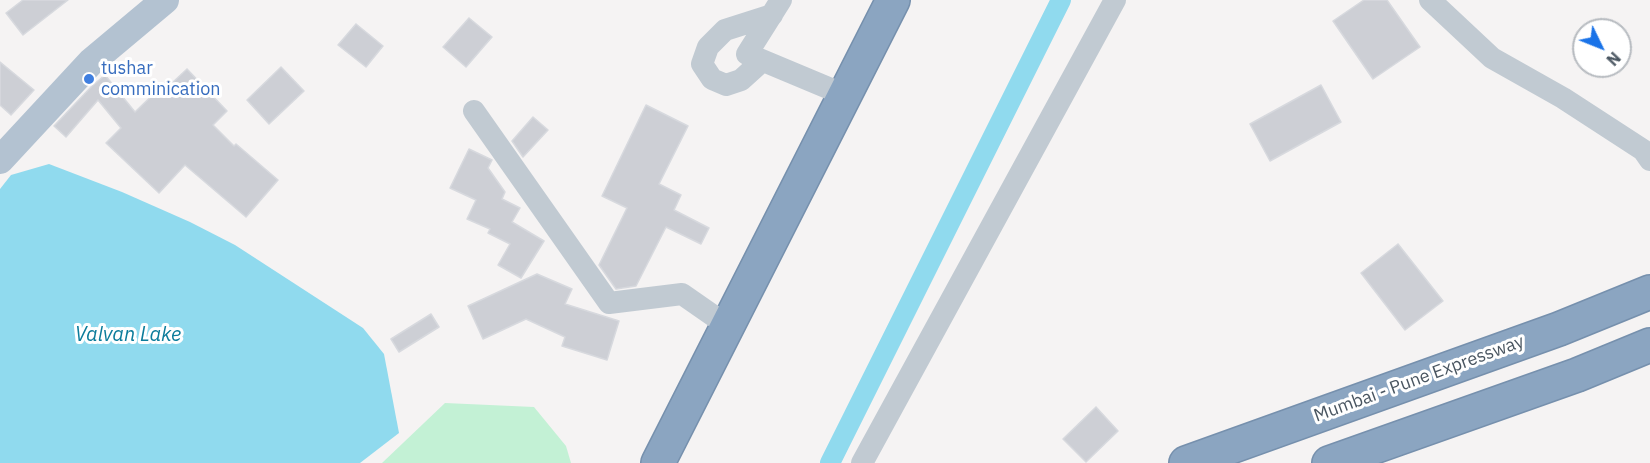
<!DOCTYPE html>
<style>
body{margin:0}
#map{position:relative;width:1650px;height:463px;overflow:hidden;background:#f5f3f3;font-family:"IBM Plex Sans",sans-serif}
canvas{display:block}
.north{position:absolute;left:1572px;top:18px;width:60px;height:60px;box-sizing:border-box;background:#fff;border:2px solid #b7bbc0;border-radius:50%;rotate:133deg;font-size:16px;font-weight:700;line-height:24px;text-align:center;color:#4a5661}
.north::after{content:'';display:block;margin:auto;width:21px;height:27px;background:#1a73e8;clip-path:polygon(50% 0,100% 100%,50% 72%,0 100%)}
</style>
<div id="map">
<canvas width="1650" height="463"></canvas>
<div class="north">N</div>
</div>
<script>
const ctx = document.querySelector('canvas').getContext('2d');
ctx.lineJoin = 'round';
function fillPath(path, color) { ctx.fillStyle = color; ctx.fill(path, 'evenodd'); }
const poly = rows => new Path2D(rows.map(r => 'M' + r).join(''));
function strokePath(path, color, width, dash) { ctx.strokeStyle = color; ctx.lineWidth = width; ctx.lineCap = dash ? 'butt' : 'round'; ctx.setLineDash(dash || []); ctx.stroke(path); }
function write(font, color, halo, rows, align = 'center') {
  ctx.font = font + ' "IBM Plex Sans",sans-serif'; ctx.lineWidth = 6; ctx.setLineDash([]); ctx.textBaseline = 'middle'; ctx.strokeStyle = halo; ctx.fillStyle = color; for (const [text, x, y, turn = 0] of rows) {
    ctx.save(); ctx.translate(x, y); ctx.rotate((+turn || 0) * Math.PI / 180); ctx.textAlign = isNaN(turn) ? turn : align; if (halo) ctx.strokeText(text, 0, 0); ctx.fillText(text, 0, 0); ctx.restore();
  }
}
fillPath(poly([
 [445,403,534,407,566,446,571,463,382,463]
]), '#c3f1d5');
fillPath(poly([
 [49,164,122,192,190,222,235,245,363,328,384,354,399,433,360,463,0,463,0,189,11,175]
]), '#90daee');
strokePath(poly([
 [830,463,1061,0]
]), '#90daee', 20);
const building = poly([
 [23,0,68,0,23,35,6,13,23,0],
 [1364,0,1387,0,1420,47,1373,79,1333,21,1364,0],
 [469,18,492,37,466,67,443,47,469,18],
 [356,24,383,46,366,67,338,45,356,24],
 [0,62,34,90,11,115,0,105,0,62],
 [281,67,304,91,269,124,247,100,281,67],
 [187,69,227,111,213,125,234,146,236,144,278,180,246,217,185,165,159,193,106,143,121,128,98,100,66,137,54,126,92,86,105,75,135,112,168,80,172,83,187,69],
 [1321,85,1341,122,1270,161,1250,124,1321,85],
 [646,105,688,126,659,184,681,195,674,210,709,228,701,244,666,227,636,286,616,289,599,265,627,208,602,196,646,105],
 [533,117,548,130,523,157,512,141,533,117],
 [469,149,492,160,488,168,505,192,502,199,520,208,512,222,544,241,521,278,498,265,510,244,488,233,490,229,467,219,476,200,450,188,469,149],
 [1398,244,1443,301,1405,330,1361,273,1398,244],
 [537,274,572,289,565,304,619,321,607,360,562,346,565,337,526,319,483,339,468,306,537,274],
 [431,314,439,327,399,352,391,339,431,314],
 [1096,407,1118,431,1086,462,1063,439,1096,407]
]);
fillPath(building, '#cdcfd5');
strokePath(building, '#d7d9de', 1.5);
const highway = poly([
 [658,463,893,0],
 [1186,463,1559,329,1650,292],
 [1329,463,1577,375,1650,345]
]);
strokePath(highway, '#7690ad', 36);
strokePath(poly([
 [781,0,747,54,845,95],
 [1430,0,1492,58,1563,98,1643,150,1650,160],
 [762,61,741,80,726,85,712,79,702,64,708,47,725,30,772,15],
 [474,111,609,303,682,294,728,326],
 [862,463,1115,0]
]), '#c1cad2', 22);
strokePath(poly([
 [0,160,91,62,165,0]
]), '#b3c2d1', 28);
strokePath(highway, '#8ba5c1', 33);
for (const [x, y, r, color] of [
 [89,79,6,"#3f7fe0"]
]) { const dot = new Path2D(); dot.arc(x, y, r, 0, 2 * Math.PI); ctx.fillStyle = color; ctx.fill(dot); strokePath(dot, '#fff', 2); }
write('18px', '#366cbe', '#fff', [
 ["tushar",101,69],
 ["comminication",101,90]
], 'left');
write('18px', '#4a5661', '#fff', [
 ["Mumbai - Pune Expressway",1419,379,-20]
]);
write('italic 20px', '#0c7c9b', '#fff', [
 ["Valvan Lake",128,335]
]);
</script>
